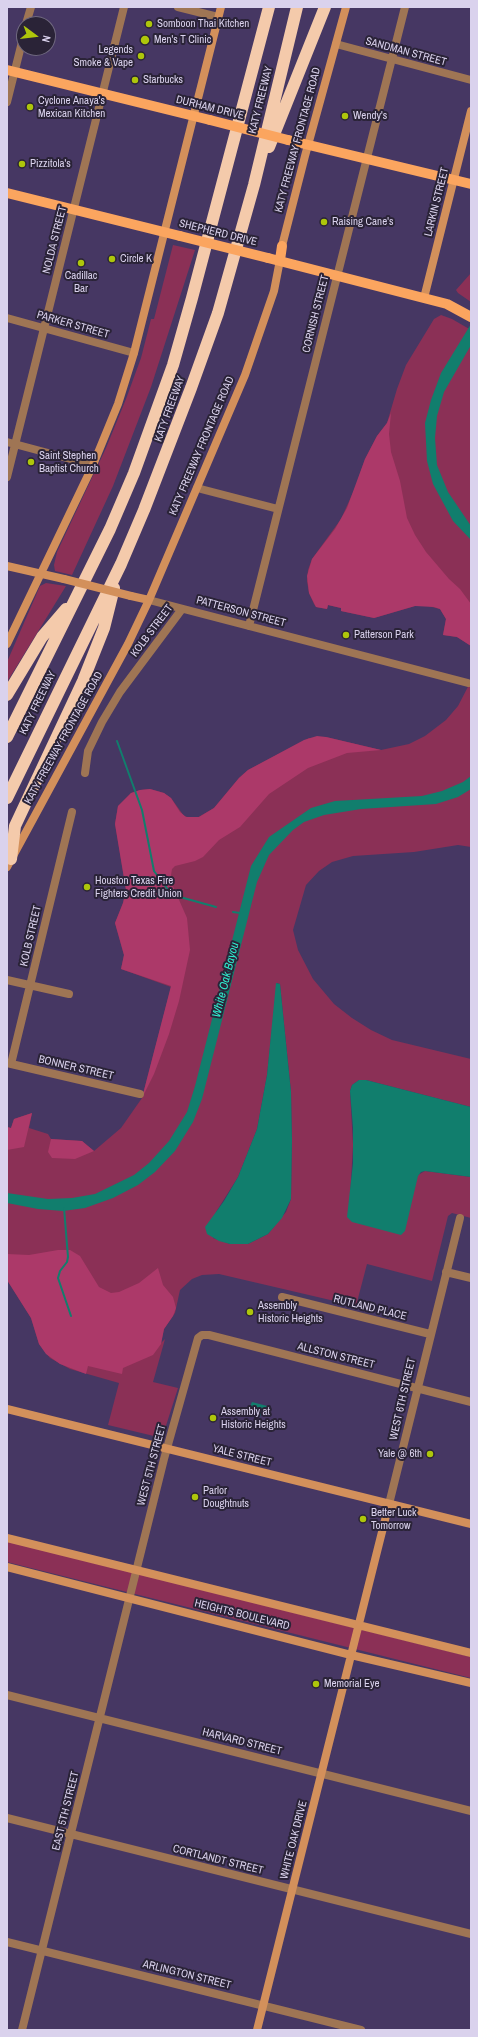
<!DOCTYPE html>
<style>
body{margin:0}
#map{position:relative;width:478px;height:2037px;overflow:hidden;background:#463763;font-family:"Archivo Narrow",sans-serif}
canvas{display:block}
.frame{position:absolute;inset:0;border:8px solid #dad2ed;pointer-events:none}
.north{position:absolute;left:16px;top:16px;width:40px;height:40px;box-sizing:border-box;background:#2a2337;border:1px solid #706980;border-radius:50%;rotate:105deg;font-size:11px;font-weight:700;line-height:16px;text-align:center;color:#dad2ed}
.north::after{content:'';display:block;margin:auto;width:14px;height:18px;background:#aec60b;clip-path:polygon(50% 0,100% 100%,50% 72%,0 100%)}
</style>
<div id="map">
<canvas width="478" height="2037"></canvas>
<div class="frame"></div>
<div class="north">N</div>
</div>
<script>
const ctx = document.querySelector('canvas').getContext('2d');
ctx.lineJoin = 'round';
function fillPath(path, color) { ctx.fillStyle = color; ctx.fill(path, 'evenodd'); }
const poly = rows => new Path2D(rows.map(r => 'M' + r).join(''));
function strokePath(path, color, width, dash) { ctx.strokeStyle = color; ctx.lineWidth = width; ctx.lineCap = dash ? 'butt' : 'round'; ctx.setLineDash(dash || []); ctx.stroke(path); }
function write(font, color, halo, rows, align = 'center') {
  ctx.font = font + ' "Archivo Narrow",sans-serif'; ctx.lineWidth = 4; ctx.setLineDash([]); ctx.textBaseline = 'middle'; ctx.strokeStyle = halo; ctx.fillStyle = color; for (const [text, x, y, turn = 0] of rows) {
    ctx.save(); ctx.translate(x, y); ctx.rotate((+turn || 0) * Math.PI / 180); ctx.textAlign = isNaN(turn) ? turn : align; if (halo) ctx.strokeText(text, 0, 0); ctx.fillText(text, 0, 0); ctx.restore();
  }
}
fillPath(poly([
 [173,245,195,250,151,387,113,486,72,575,55,571,54,565,57,552,106,448,126,399,141,358,151,319,154,319],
 [471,273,471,302,458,293,456,290],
 [441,315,452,319,471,330,471,646,457,637,443,635,446,619,440,609,428,606,415,606,374,618,341,611,341,608,328,605,327,609,316,607,314,604,309,593,307,581,308,570,312,559,341,519,355,488,365,459,377,436,387,423,397,389,406,365,434,319],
 [46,583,66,586,7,682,7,662,40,586],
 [471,681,471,847,458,845,414,852,353,856,332,862,319,871,306,885,293,930,298,950,313,979,334,1004,352,1018,371,1030,392,1040,471,1059,471,1107,366,1080,359,1080,352,1085,350,1091,353,1145,350,1198,418,1175,425,1171,471,1177,471,1218,452,1213,448,1216,432,1281,367,1264,356,1306,219,1274,202,1275,192,1279,180,1290,175,1313,164,1329,161,1343,165,1339,153,1382,178,1388,163,1435,158,1437,108,1425,119,1383,70,1369,50,1358,39,1344,31,1318,7,1280,7,1127,11,1128,14,1119,32,1113,29,1128,48,1134,51,1139,82,1141,94,1151,121,1128,142,1098,171,987,121,969,124,955,115,923,123,903,126,890,115,824,118,806,131,793,140,790,150,789,164,793,171,798,184,816,195,819,214,808,239,778,248,770,309,738,326,737,381,750,409,744,425,736,446,720,458,706],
 [277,983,280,984,291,1092,292,1140,291,1199,286,1212,268,1234,248,1244,230,1244,213,1238,216,1212,238,1177,257,1129,267,1075],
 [7,1541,471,1657,471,1678,7,1562]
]), '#8b3056');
fillPath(poly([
 [391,413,389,434,391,452,400,481,407,518,415,535,426,552,449,579,460,589,471,604,471,646,457,637,443,635,446,619,440,609,434,607,415,606,374,618,341,611,341,608,328,605,327,609,316,607,309,593,307,576,312,559,335,529,347,508,365,459,377,436,387,423],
 [317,736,326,737,381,750,347,753,308,768,269,794,240,827,219,840,203,857,195,861,175,866,172,869,171,875,172,884,187,918,190,950,179,1001,169,1034,154,1074,142,1098,171,986,121,969,124,955,115,923,123,903,126,890,115,824,118,806,131,793,140,790,150,789,164,793,171,798,180,812,186,817,199,817,214,808,239,778,248,770,304,740],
 [32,1113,24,1147,7,1150,7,1127,11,1128,14,1119],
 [51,1139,82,1141,94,1151,75,1159,52,1158,48,1152],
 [58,1250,70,1250,80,1256,99,1287,111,1293,119,1292,139,1283,158,1268,163,1285,173,1297,176,1308,173,1316,164,1329,161,1344,153,1355,123,1368,122,1374,88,1366,86,1374,60,1364,46,1354,39,1344,31,1318,7,1280,7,1254,29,1255]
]), '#ac3969');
fillPath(poly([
 [471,324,471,345,444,392,437,416,435,438,437,465,448,492,471,526,471,540,453,521,433,484,427,461,425,423,431,400,441,373],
 [471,776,471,789,458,797,436,804,361,809,324,815,304,822,293,830,269,855,257,882,202,1099,193,1122,175,1151,155,1172,138,1185,113,1198,85,1208,63,1211,38,1209,7,1203,7,1193,48,1199,72,1198,95,1194,134,1175,149,1163,169,1141,187,1112,195,1086,251,866,269,837,311,808,335,801,422,796,442,791,463,782],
 [276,983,280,984,291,1092,292,1140,291,1199,282,1218,268,1234,248,1244,230,1244,219,1241,207,1234,205,1227,224,1201,238,1177,257,1129,267,1075],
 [359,1080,366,1080,471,1107,471,1177,425,1171,421,1172,418,1176,405,1231,401,1235,352,1222,347,1217,353,1163,353,1128,350,1091,352,1085],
 [252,1402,267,1406,265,1415,261,1414,260,1417,247,1413]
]), '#117e6d');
strokePath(poly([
 [117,741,142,810,154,871,169,891,180,897,216,907],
 [233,912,240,913],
 [64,1208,68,1257,67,1262,60,1271,58,1278,71,1316]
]), '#117e6d', 2);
strokePath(poly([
 [178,7,218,17],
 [26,24,31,7],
 [336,44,471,80],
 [7,102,24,34],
 [7,318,134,353],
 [7,442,93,465],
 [7,477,124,7],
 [197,488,278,509],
 [149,600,468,683],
 [249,626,405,7],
 [85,773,88,751,102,722,120,692,182,609],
 [7,980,69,994],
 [7,1063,140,1094],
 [11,1064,72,812],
 [446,1272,471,1278],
 [282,1297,430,1334],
 [389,1504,460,1218],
 [7,1695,471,1811],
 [7,1818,471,1934],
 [7,1942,361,2030],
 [22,2030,164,1459,198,1338,202,1335,209,1335,471,1402]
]), '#9f7554', 8);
strokePath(poly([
 [282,246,305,156,346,7],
 [424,298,471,111],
 [7,566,64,579],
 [131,596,149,600],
 [7,644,93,465,118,404,134,353,221,7],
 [7,867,128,644,149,600,245,375,274,291,280,260],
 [7,1409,471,1524],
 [7,1538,471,1653],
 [7,1567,351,1655,471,1683],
 [257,2030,389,1504]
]), '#d3905b', 8);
strokePath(poly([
 [7,70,210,120],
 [288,140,471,184],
 [7,193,180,236],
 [268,258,447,304,471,317],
 [280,260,282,246]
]), '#fba55f', 10);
strokePath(poly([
 [269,147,325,7],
 [7,695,42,637,66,609],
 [7,737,110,529,134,473,173,365,192,298,269,7],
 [7,798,121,564,144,510,191,388,218,313,254,185,297,7],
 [11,859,15,826,83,681,104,628,114,588]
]), '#f4caab', 12);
strokePath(poly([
 [64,579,131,596]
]), '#d3905b', 8);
strokePath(poly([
 [210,120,288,140],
 [180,236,268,258]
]), '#fba55f', 10);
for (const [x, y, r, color] of [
 [149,24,4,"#aec60b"],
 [145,40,5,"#aec60b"],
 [141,56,4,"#aec60b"],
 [135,80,4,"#aec60b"],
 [30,107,4,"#aec60b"],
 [345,116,4,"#aec60b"],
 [22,164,4,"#aec60b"],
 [324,222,4,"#aec60b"],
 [112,259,4,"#aec60b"],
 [81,263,4,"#aec60b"],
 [31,462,4,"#aec60b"],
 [346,635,4,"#aec60b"],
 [87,887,4,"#aec60b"],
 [250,1312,4,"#aec60b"],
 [213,1418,4,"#aec60b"],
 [430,1454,4,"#aec60b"],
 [195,1497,4,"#aec60b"],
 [363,1519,4,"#aec60b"],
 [316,1684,4,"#aec60b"]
]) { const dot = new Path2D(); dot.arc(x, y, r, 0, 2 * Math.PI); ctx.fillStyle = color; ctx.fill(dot); strokePath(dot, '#2a2337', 1.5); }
write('11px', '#dad2ed', '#2a2337', [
 ["Somboon Thai Kitchen",157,24],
 ["Men's T Clinic",154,40],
 ["Legends",133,50,"right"],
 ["Smoke & Vape",133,63,"right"],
 ["Starbucks",143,80],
 ["Cyclone Anaya's",38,101],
 ["Mexican Kitchen",38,114],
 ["Wendy's",353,116],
 ["Pizzitola's",30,164],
 ["Raising Cane's",332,222],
 ["Circle K",120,259],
 ["Cadillac",81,276,"center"],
 ["Bar",81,289,"center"],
 ["Saint Stephen",39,456],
 ["Baptist Church",39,469],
 ["Patterson Park",354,635],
 ["Houston Texas Fire",95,881],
 ["Fighters Credit Union",95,894],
 ["Assembly",258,1306],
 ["Historic Heights",258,1319],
 ["Assembly at",221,1412],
 ["Historic Heights",221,1425],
 ["Yale @ 6th",422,1454,"right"],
 ["Parlor",203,1491],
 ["Doughtnuts",203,1504],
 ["Better Luck",371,1513],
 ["Tomorrow",371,1526],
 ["Memorial Eye",324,1684]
], 'left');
write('11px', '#dad2ed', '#2a2337', [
 ["SANDMAN STREET",406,52,15],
 ["KATY FREEWAY",261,100,-76],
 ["DURHAM DRIVE",210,108,14],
 ["KATY FREEWAY FRONTAGE ROAD",298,140,-75],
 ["LARKIN STREET",437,202,-76],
 ["SHEPHERD DRIVE",218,233,14],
 ["NOLDA STREET",55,240,-76],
 ["CORNISH STREET",316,314,-76],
 ["PARKER STREET",73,325,16],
 ["KATY FREEWAY",170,409,-70],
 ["KATY FREEWAY FRONTAGE ROAD",202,446,-67],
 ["PATTERSON STREET",241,612,15],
 ["KOLB STREET",152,631,-53],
 ["KATY FREEWAY",38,703,-64],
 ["KATY FREEWAY FRONTAGE ROAD",64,738,-61],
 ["KOLB STREET",31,936,-77],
 ["BONNER STREET",76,1068,13],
 ["RUTLAND PLACE",370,1308,14],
 ["ALLSTON STREET",336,1356,14],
 ["WEST 6TH STREET",403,1399,-77],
 ["YALE STREET",242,1456,14],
 ["WEST 5TH STREET",152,1465,-75],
 ["HEIGHTS BOULEVARD",242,1615,14],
 ["HARVARD STREET",242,1742,14],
 ["EAST 5TH STREET",66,1811,-76],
 ["WHITE OAK DRIVE",294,1840,-76],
 ["CORTLANDT STREET",218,1860,14],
 ["ARLINGTON STREET",187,1975,14]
]);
write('italic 12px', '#2eeecf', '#2a2337', [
 ["White Oak Bayou",226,980,-76]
]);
</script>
